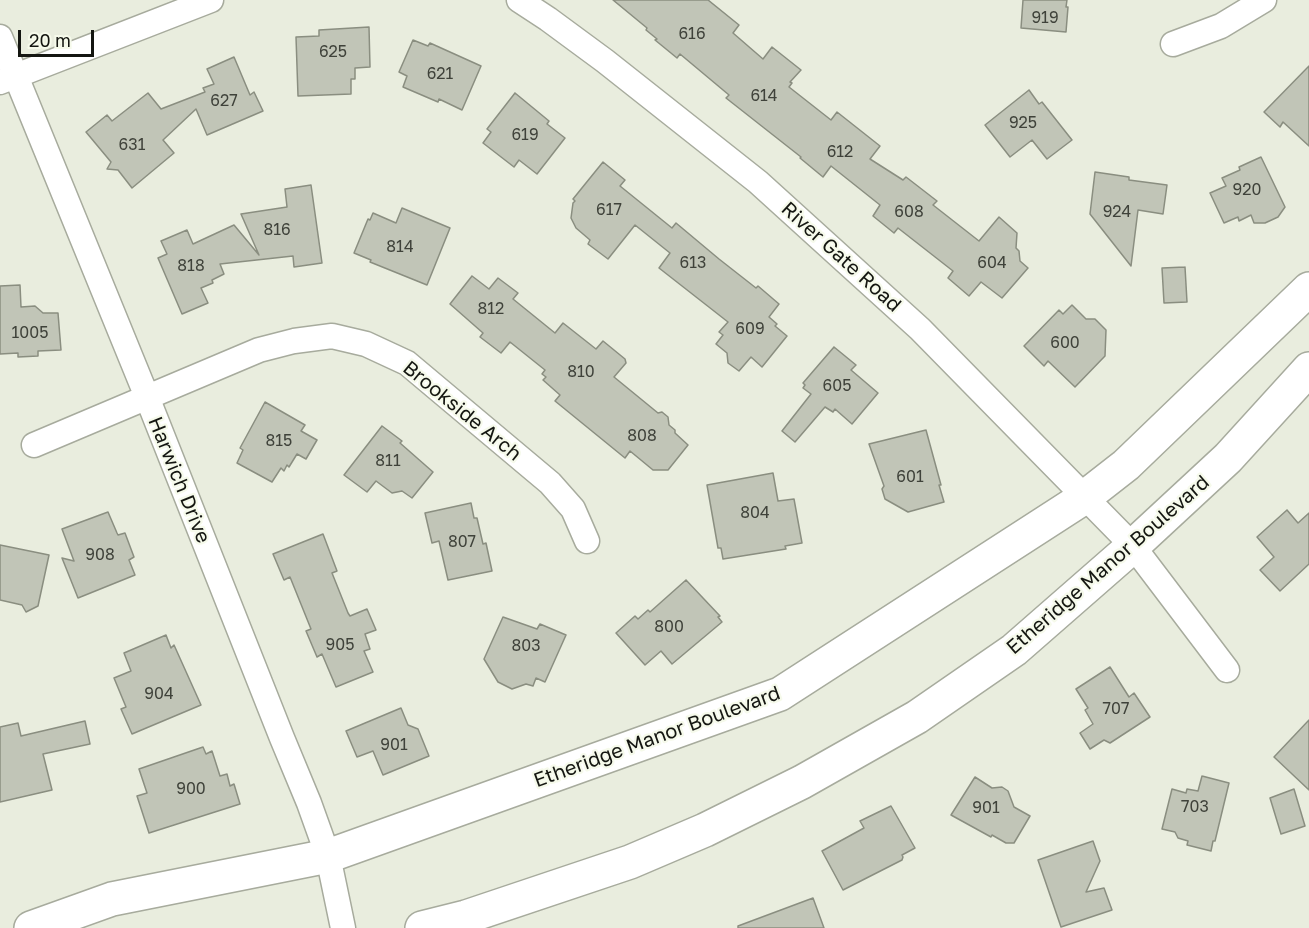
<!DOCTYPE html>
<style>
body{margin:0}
#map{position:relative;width:1309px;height:928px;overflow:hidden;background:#e9edde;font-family:"Golos Text",sans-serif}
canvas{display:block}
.scale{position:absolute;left:18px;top:30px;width:76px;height:27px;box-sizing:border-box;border:3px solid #141611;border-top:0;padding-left:8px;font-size:18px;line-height:21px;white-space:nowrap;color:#141611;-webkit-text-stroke:4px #f6faeb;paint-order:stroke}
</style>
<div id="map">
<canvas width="1309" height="928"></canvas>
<div class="scale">20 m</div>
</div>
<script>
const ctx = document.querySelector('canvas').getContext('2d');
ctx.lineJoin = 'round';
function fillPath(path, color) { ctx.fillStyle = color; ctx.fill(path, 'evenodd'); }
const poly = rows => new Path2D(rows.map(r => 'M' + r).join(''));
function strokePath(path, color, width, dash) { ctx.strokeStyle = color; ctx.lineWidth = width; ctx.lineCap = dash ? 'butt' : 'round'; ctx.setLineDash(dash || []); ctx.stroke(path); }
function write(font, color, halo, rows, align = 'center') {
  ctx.font = font + ' "Golos Text",sans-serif'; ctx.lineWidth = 4.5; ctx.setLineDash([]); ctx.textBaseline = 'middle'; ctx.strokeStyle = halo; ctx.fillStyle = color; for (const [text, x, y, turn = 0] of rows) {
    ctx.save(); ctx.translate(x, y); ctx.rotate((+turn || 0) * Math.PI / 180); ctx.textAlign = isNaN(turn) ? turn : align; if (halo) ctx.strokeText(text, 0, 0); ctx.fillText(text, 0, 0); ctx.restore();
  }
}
const building = poly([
 [613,0,708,0,739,25,733,33,763,59,772,47,801,70,790,82,792,83,789,87,831,120,837,112,880,146,870,159,903,180,906,177,937,201,933,205,979,241,999,217,1017,233,1016,248,1019,251,1020,261,1028,268,1002,298,981,282,969,296,948,278,953,271,898,228,894,233,873,216,880,205,831,166,823,177,800,158,801,157,726,98,729,95,680,54,677,58,655,40,657,39,646,30,647,28,613,0],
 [1023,0,1067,0,1066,7,1068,7,1066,32,1021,28,1023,0],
 [369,27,370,67,355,68,355,79,351,79,351,94,298,96,296,37,319,36,319,30,369,27],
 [413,40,428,46,430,43,481,66,462,110,439,99,438,102,403,87,407,76,399,72,413,40],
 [234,57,250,95,254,92,263,111,207,135,196,109,163,140,174,153,132,188,118,170,107,169,111,162,86,132,107,115,112,121,148,93,161,109,205,92,203,88,214,84,207,69,234,57],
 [1309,66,1309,146,1283,122,1280,127,1264,112,1309,66],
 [1029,90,1039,104,1042,102,1072,140,1047,159,1032,140,1010,157,985,125,1029,90],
 [515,93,549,121,547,124,565,138,537,174,519,160,514,167,483,143,491,132,487,129,515,93],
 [1261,157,1285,207,1278,217,1265,223,1254,223,1251,215,1239,221,1238,217,1224,223,1210,193,1226,186,1222,178,1240,170,1239,167,1261,157],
 [603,162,625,180,620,186,672,228,676,223,719,259,756,288,758,286,779,304,769,317,777,324,775,326,787,336,762,367,751,357,739,371,728,363,727,353,716,344,723,335,719,332,728,322,659,268,670,253,635,225,608,259,588,244,590,240,576,228,571,218,573,203,575,201,573,199,603,162],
 [1095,172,1129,177,1129,180,1167,185,1163,214,1138,210,1131,266,1090,214,1095,172],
 [311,185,322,263,294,267,293,256,220,264,224,274,212,280,213,283,201,288,208,303,182,314,158,258,167,254,161,241,187,230,193,244,234,225,259,255,241,214,287,207,285,189,311,185],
 [402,208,450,228,427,285,370,262,371,260,354,253,368,219,370,220,373,213,396,223,402,208],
 [1185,267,1187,302,1164,303,1162,268,1185,267],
 [472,276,489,289,498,278,518,293,513,299,555,333,563,323,596,349,603,341,625,359,626,363,614,377,658,413,662,412,668,417,669,425,675,430,675,433,688,445,668,470,653,470,630,451,625,458,555,401,560,395,543,380,546,377,542,374,545,370,510,342,501,353,480,337,483,333,450,304,472,276],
 [20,285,21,307,35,306,43,313,58,313,61,350,38,351,38,356,18,357,18,353,0,354,0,286,20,285],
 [1072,305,1086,319,1095,319,1106,330,1105,356,1075,387,1048,361,1044,366,1024,346,1059,310,1063,314,1072,305],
 [834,347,856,365,851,370,878,393,852,424,835,409,833,412,825,407,795,442,782,431,811,394,803,388,805,385,803,383,834,347],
 [265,402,305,425,301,431,317,440,306,459,297,454,289,467,287,465,284,471,281,468,272,482,237,463,243,450,240,448,265,402],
 [382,426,402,441,400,443,433,472,412,498,402,491,392,493,376,481,367,492,344,475,382,426],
 [926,430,941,485,939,485,944,502,908,512,885,499,882,489,884,486,869,444,926,430],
 [773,473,778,501,794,499,802,543,785,546,786,549,723,559,721,548,718,548,707,485,773,473],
 [471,503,474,518,477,518,483,544,486,543,492,571,448,580,439,541,432,543,425,513,471,503],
 [1287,510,1298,523,1309,513,1309,564,1280,591,1260,570,1274,557,1257,537,1287,510],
 [108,512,117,533,118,535,125,533,134,557,129,560,135,575,78,598,62,558,74,561,62,529,108,512],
 [323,534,337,571,332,573,348,613,350,616,367,609,376,630,365,634,370,649,364,651,373,672,336,687,322,654,317,657,306,631,311,629,290,577,284,580,273,554,323,534],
 [0,545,49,555,38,606,26,612,22,605,0,600,0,545],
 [686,580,720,616,718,617,722,622,672,664,661,651,645,665,616,633,635,616,638,619,648,610,650,612,686,580],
 [503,617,537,629,540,624,566,635,545,682,536,678,533,686,526,684,512,689,498,682,484,659,503,617],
 [166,635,171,648,174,645,201,705,132,734,121,709,126,707,114,678,131,671,124,653,166,635],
 [1110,667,1129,697,1134,693,1150,717,1110,743,1104,740,1090,749,1080,733,1093,724,1085,710,1088,708,1076,689,1110,667],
 [401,708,408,725,418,729,429,756,383,775,373,751,357,757,346,731,401,708],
 [1309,720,1309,790,1274,757,1309,720],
 [85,721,90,744,43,754,52,790,0,802,0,727,18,723,21,736,85,721],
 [203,747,206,754,212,751,220,776,227,774,230,786,234,784,240,804,149,833,137,796,147,793,139,769,203,747],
 [1202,776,1229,783,1215,841,1213,841,1211,851,1187,845,1188,841,1178,838,1175,832,1162,829,1172,789,1186,793,1187,789,1198,791,1202,776],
 [975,777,992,788,1002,787,1008,791,1014,807,1030,816,1014,843,1006,843,992,835,991,837,951,815,975,777],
 [1294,789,1305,826,1281,834,1270,798,1294,789],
 [891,806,915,848,902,855,903,857,902,860,843,890,822,851,864,828,860,821,891,806],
 [1093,841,1100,861,1086,892,1104,888,1112,910,1061,927,1038,860,1093,841],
 [813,898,824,928,738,928,738,926,813,898]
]);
fillPath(building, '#c1c5b7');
strokePath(building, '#8a8e80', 1.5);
const street = poly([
 [519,0,548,19,605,61,758,182,920,329,1133,546,1227,670],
 [0,37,147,397,282,738,309,803,328,856,343,928],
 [1173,44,1221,26,1264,0],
 [0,82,211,0],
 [34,445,259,350,294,341,332,336,366,344,407,363,550,483,573,509,587,541]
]);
const secondary = poly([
 [31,928,112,899,328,856,780,694,1085,497,1126,465,1309,289],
 [422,928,466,917,630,862,705,830,802,782,917,717,1014,650,1133,546,1228,458,1309,369]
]);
strokePath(street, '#a7ab9d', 27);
strokePath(secondary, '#a7ab9d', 36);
strokePath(street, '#fff', 24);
strokePath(secondary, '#fff', 33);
write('16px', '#3f423a', null, [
 ["919",1045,18],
 ["616",692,34],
 ["625",333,52],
 ["621",440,74],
 ["614",764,96],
 ["627",224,101],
 ["925",1023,123],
 ["619",525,135],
 ["631",132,145],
 ["612",840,152],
 ["920",1247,190],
 ["617",609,210],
 ["608",909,212],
 ["924",1117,212],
 ["816",277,230],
 ["814",400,247],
 ["613",693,263],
 ["604",992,263],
 ["818",191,266],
 ["812",491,309],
 ["609",750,329],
 ["1005",30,333],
 ["600",1065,343],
 ["810",581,372],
 ["605",837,386],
 ["808",642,436],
 ["815",279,441],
 ["811",388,461],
 ["601",910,477],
 ["804",755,513],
 ["807",462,542],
 ["908",100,555],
 ["800",669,627],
 ["905",340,645],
 ["803",526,646],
 ["904",159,694],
 ["707",1116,709],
 ["901",394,745],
 ["900",191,789],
 ["703",1195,807],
 ["901",986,808]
]);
write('20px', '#141611', '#f6faeb', [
 ["River Gate Road",841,257,42],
 ["Brookside Arch",462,411,39],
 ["Harwich Drive",179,480,68],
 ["Etheridge Manor Boulevard",1108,565,-41],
 ["Etheridge Manor Boulevard",657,737,-20]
]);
</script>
